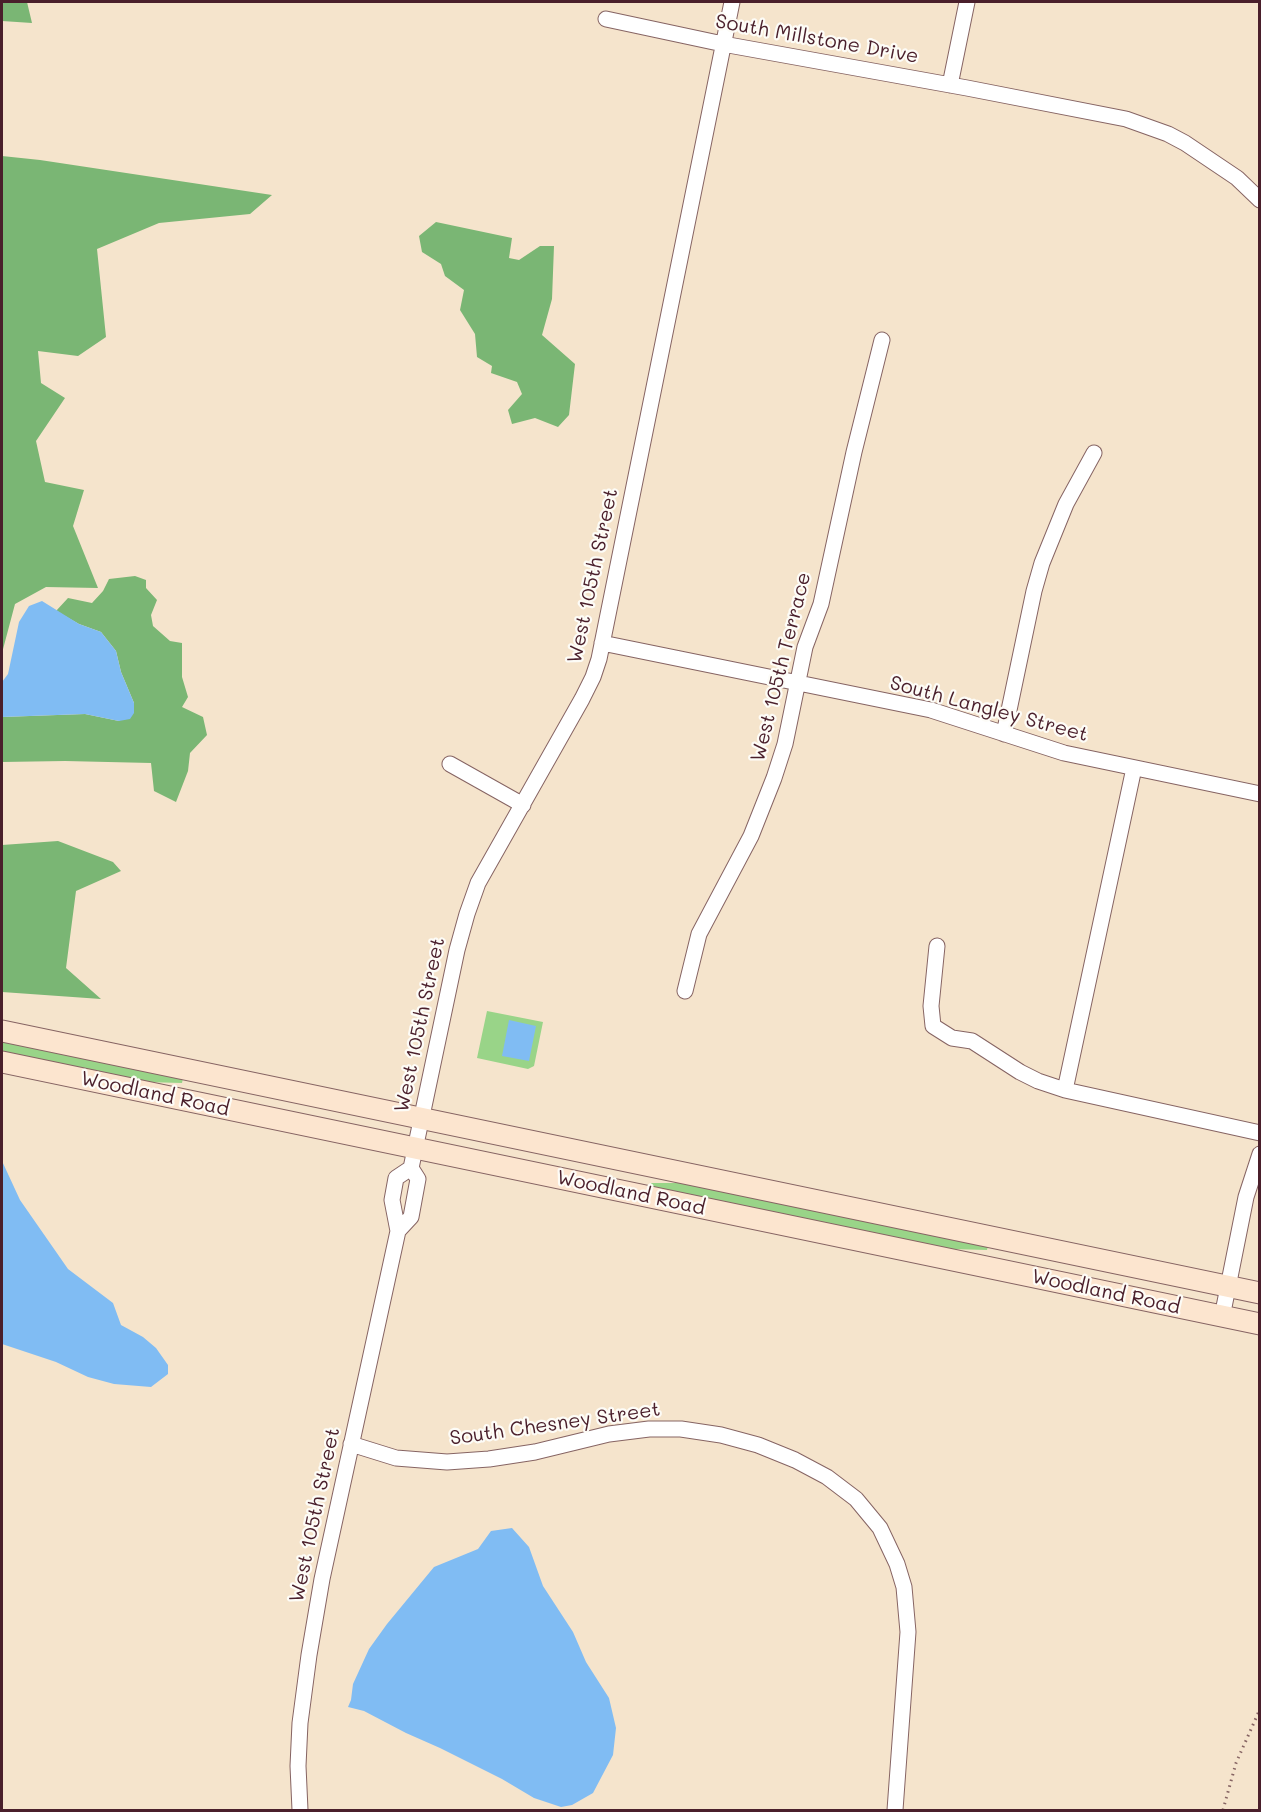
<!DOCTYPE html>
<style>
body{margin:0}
#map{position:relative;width:1261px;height:1812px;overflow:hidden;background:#f5e4cc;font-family:Mali,sans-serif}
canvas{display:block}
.frame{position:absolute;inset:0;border:3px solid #4a1f2b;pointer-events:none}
</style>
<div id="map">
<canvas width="1261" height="1812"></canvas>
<div class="frame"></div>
</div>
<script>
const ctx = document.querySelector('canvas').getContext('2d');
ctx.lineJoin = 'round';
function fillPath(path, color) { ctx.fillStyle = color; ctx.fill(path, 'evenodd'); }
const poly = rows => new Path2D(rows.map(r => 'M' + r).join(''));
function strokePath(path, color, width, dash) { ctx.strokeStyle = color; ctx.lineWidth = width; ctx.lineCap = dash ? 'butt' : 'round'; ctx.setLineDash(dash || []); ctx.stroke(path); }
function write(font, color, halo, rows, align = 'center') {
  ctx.font = font + ' Mali,sans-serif'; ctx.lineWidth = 4.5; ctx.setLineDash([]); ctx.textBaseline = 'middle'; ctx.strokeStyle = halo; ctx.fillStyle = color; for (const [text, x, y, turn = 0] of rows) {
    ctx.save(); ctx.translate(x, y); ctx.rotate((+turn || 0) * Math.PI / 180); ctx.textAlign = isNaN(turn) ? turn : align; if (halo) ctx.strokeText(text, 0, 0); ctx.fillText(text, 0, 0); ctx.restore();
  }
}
fillPath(poly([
 [487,1011,543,1022,534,1066,528,1069,477,1058],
 [2,1040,183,1078,182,1083,145,1082,2,1052],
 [651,1183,688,1183,988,1246,987,1250,951,1249,650,1189]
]), '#99d488');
fillPath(poly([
 [2,2,27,2,32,23,2,21],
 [2,156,40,160,272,195,250,214,159,223,97,249,106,337,78,356,38,351,41,383,65,398,36,441,45,482,84,490,73,526,98,588,46,587,15,604,2,653],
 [436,222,512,238,509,258,519,260,540,246,554,246,552,299,542,335,575,364,569,415,558,427,535,418,512,424,508,410,522,394,517,382,491,373,492,366,477,357,475,334,460,310,464,290,445,276,441,264,422,252,419,236],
 [135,576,146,580,146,588,157,600,151,615,153,626,170,641,182,643,182,677,188,697,182,707,203,717,207,735,190,753,188,771,176,802,154,791,151,763,65,761,2,762,2,764,2,717,85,714,119,721,134,703,121,672,116,651,101,632,79,624,56,611,68,598,92,603,103,591,109,579],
 [58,841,113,862,121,871,76,891,66,968,101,999,2,992,2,845]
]), '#7ab674');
fillPath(poly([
 [42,601,79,624,101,632,116,651,121,672,134,703,134,713,130,719,119,721,85,714,2,717,2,682,8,674,19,622,29,606],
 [509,1020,536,1026,529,1061,502,1056],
 [2,1161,20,1200,68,1269,113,1303,121,1325,143,1337,156,1348,168,1365,168,1374,151,1387,114,1384,88,1377,56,1362,2,1344],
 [512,1528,529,1547,543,1586,573,1632,586,1662,609,1698,616,1728,613,1755,593,1793,572,1805,561,1807,534,1798,502,1779,440,1748,406,1733,364,1711,348,1707,351,1700,353,1684,369,1649,387,1624,434,1567,478,1549,491,1531]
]), '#80bcf3');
const street = poly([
 [606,19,723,44,967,88,1126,119,1168,134,1185,143,1237,178,1260,200],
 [950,85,967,2],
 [602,643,931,710,1064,753,1260,794],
 [1004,734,1034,591,1042,563,1066,504,1094,453],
 [450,764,523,805],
 [937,946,931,1006,933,1026,952,1038,972,1041,1020,1072,1038,1081,1065,1090,1260,1133],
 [685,991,699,934,751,836,774,778,785,744,805,647,821,604,854,452,882,340],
 [1065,1090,1134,768],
 [398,1231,411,1217,418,1179,411,1168],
 [1222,1317,1246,1197,1260,1154],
 [351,1444,396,1458,447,1462,489,1459,535,1452,609,1434,649,1429,681,1429,721,1435,758,1445,795,1460,827,1477,856,1499,880,1528,897,1564,904,1587,908,1632,895,1810],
 [300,1810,298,1766,300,1723,309,1655,322,1579,398,1231,392,1200,396,1178,411,1168,457,950,467,914,478,883,582,699,593,677,599,659,732,2]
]);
const secondary = poly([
 [2,1031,1260,1293],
 [2,1062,1260,1324]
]);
strokePath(street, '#866463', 17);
strokePath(secondary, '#866463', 23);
strokePath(poly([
 [1223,1810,1236,1763,1260,1709]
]), '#866463', 3, [1.5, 4.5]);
strokePath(street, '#fff', 15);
strokePath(secondary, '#fce5cf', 21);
write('20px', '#4a1f2b', '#fdfcf7', [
 ["South Millstone Drive",817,39,10],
 ["West 105th Street",593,576,-78],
 ["West 105th Terrace",781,667,-76],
 ["South Langley Street",989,709,15],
 ["West 105th Street",420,1025,-78],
 ["Woodland Road",155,1094,12],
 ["Woodland Road",631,1193,12],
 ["Woodland Road",1106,1292,12],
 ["South Chesney Street",555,1424,-8],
 ["West 105th Street",315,1515,-78]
]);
</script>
